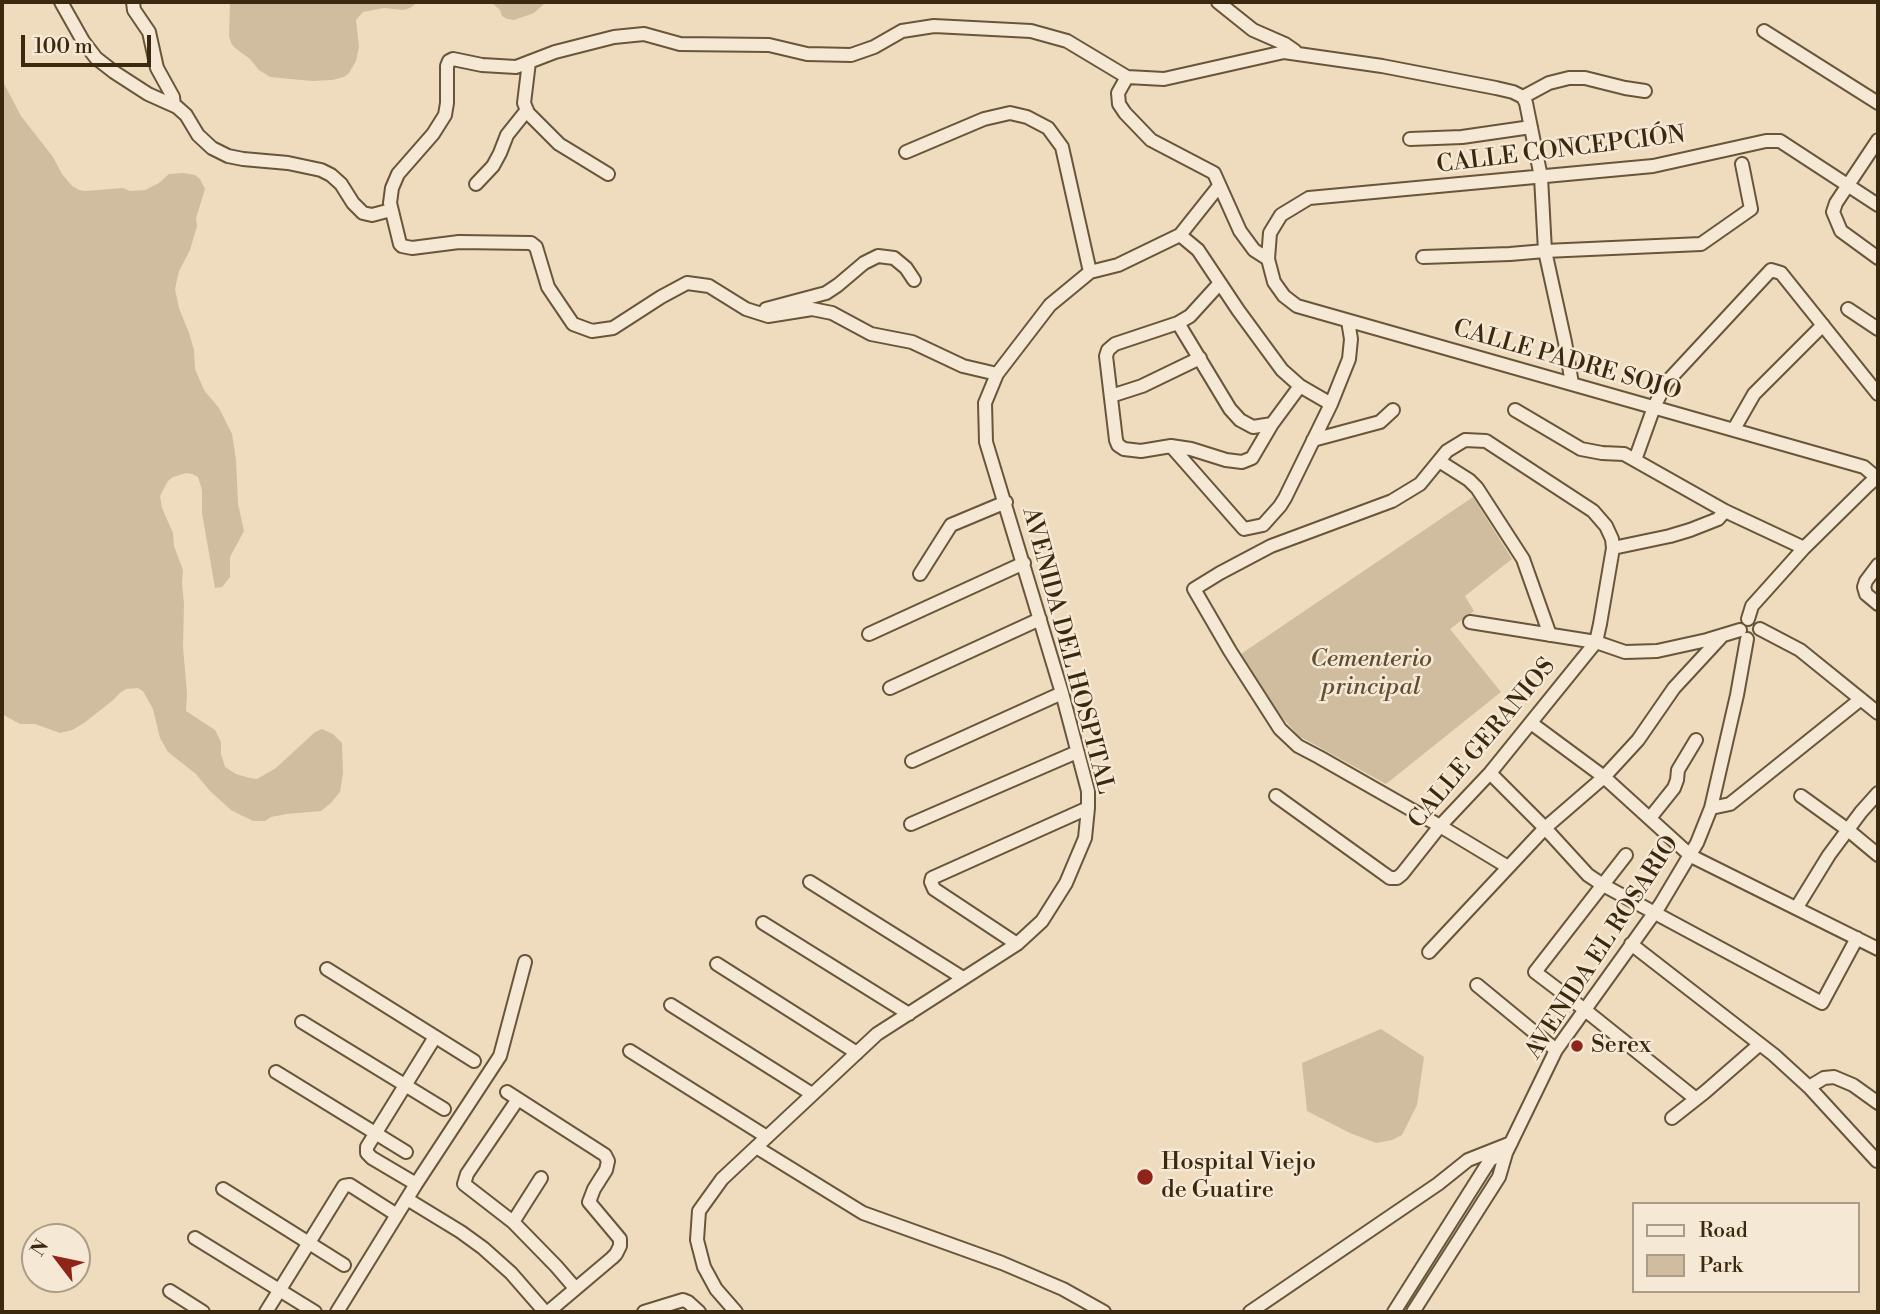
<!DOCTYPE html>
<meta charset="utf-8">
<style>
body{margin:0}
#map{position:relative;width:1880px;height:1314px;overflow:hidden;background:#efdbbd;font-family:"Libre Bodoni",serif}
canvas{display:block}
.frame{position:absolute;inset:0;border:4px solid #3b290f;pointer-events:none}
.legend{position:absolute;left:1632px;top:1202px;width:228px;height:91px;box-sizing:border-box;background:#f5e8d4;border:2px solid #ab9c85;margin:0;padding:9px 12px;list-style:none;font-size:21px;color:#3b290f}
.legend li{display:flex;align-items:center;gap:14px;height:35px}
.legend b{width:35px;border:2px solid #ab9c85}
.north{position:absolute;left:21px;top:1223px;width:70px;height:70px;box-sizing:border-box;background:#f5e8d4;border:2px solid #ab9c85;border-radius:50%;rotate:302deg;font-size:19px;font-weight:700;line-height:28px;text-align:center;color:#3b290f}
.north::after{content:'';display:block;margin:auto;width:24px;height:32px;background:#8f2418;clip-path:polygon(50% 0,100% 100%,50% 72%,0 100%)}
.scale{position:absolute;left:21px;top:35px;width:130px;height:32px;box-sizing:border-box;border:4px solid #3b290f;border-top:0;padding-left:9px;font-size:21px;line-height:24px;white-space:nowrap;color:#3b290f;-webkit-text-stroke:5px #f5e8d4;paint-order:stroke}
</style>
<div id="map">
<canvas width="1880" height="1314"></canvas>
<div class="frame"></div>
<ul class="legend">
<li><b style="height:9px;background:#f5e8d4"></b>Road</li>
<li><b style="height:19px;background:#d0bd9f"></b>Park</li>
</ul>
<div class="north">N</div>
<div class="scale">100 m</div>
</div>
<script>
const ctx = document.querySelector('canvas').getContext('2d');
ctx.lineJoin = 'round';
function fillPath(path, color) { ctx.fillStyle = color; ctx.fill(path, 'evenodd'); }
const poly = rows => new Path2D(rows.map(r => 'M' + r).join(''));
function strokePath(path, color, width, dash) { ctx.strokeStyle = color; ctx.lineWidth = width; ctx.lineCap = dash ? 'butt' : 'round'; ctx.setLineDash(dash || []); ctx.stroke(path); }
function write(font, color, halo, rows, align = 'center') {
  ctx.font = font + ' "Libre Bodoni",serif'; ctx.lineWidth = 5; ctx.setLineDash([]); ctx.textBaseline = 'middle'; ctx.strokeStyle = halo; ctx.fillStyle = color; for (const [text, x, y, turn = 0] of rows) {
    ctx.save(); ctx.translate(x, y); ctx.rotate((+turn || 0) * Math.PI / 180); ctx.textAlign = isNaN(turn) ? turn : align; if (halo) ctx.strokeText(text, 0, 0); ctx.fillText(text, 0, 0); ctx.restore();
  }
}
fillPath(poly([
 [230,2,418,2,410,8,403,10,384,8,363,12,356,20,359,47,356,61,349,73,344,77,332,80,312,81,270,77,259,70,250,59,235,48,231,43,229,36],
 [491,2,546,2,534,13,514,20,507,19,502,16,500,10],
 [2,80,21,116,53,157,62,174,72,186,79,190,85,191,123,188,130,191,145,190,159,183,169,174,183,173,195,175,200,179,205,189,196,218,197,226,190,250,179,271,175,289,179,308,189,333,194,350,195,369,204,390,219,408,232,434,236,460,238,504,244,531,230,557,230,577,222,587,215,588,202,513,202,490,198,477,192,474,186,473,173,477,168,481,160,496,162,508,173,533,174,546,183,570,182,583,184,604,183,647,187,693,186,711,215,730,221,742,221,754,225,767,236,774,250,778,257,779,276,768,315,732,322,729,333,734,342,743,343,773,340,792,331,803,321,811,287,814,271,817,265,821,253,821,231,810,210,791,196,774,168,752,160,738,153,709,143,691,138,688,126,689,121,692,112,701,84,723,72,730,60,733,35,724,20,724,2,714],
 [1473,497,1512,559,1465,596,1474,611,1450,629,1501,692,1386,784,1299,736,1269,703,1235,658],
 [1381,1029,1424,1057,1417,1105,1402,1135,1392,1140,1376,1143,1350,1133,1307,1111,1302,1063]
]), '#d0bd9f');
const minor = poly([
 [61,2,83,41,96,58,114,72,148,94,177,107,186,115,198,135,212,148,228,156,243,159,288,163,321,170,331,175,341,184,353,203,363,213,372,215,391,210],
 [133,2,134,10,149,32,157,68,173,97,174,105],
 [1218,2,1253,30,1285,44,1295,51],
 [1764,31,1878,103],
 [529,62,524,103,528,113,559,144,608,174],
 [1127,77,1118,93,1119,104,1125,113,1151,140,1214,173,1240,231,1254,250,1268,259],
 [1523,97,1526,103,1541,177,1545,251,1565,342,1572,384],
 [1523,97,1549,83,1569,78,1585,78,1625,88,1645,91],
 [1410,139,1462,137,1531,127],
 [1878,140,1836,203,1833,212,1841,231,1878,258],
 [906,152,984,119,1010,113,1027,117,1048,128,1062,147,1090,272],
 [476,184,493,166,500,153,507,135,527,110],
 [1878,205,1780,141,1766,141,1653,166,1309,198,1281,215,1270,233,1268,259,1274,282,1284,296,1297,306,1864,467,1878,479],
 [1180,235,1198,250,1238,310,1282,370,1300,386,1331,404],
 [1423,257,1510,254,1545,251,1701,244,1751,209,1742,164],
 [1220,283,1190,316,1178,323,1115,344,1108,350,1106,356,1116,440,1118,445,1124,449,1141,451,1171,446,1191,449,1226,460,1242,462,1252,458,1272,424,1300,386],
 [766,309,826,293,838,285,864,263,878,256,894,258,906,268,914,280],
 [1848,309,1878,329],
 [1178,323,1230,409,1240,420,1253,427,1272,424],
 [997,374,963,366,912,342,871,334,832,313,812,309,768,316,746,309,709,286,687,283,661,297,613,328,592,331,573,324,548,287,536,247,531,243,459,242,412,248,402,246,400,244,390,203,392,188,398,174,433,134,445,115,447,103,447,66,449,61,453,59,482,65,516,67,555,52,614,37,644,34,680,44,769,45,807,54,851,55,874,47,902,31,934,26,1031,31,1067,41,1127,77,1164,79,1284,52,1382,66,1496,88,1513,92,1523,97],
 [1111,396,1142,386,1200,358],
 [1515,410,1581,449,1602,453,1624,454,1725,511,1804,548],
 [1734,429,1754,394,1823,325],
 [1313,440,1380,422,1393,410],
 [1171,446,1244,529,1263,525,1280,506,1285,498,1331,404,1349,359,1351,339,1348,321],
 [1635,460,1654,407,1666,383,1771,270,1781,273,1878,394],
 [1439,461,1469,480,1477,488,1523,559,1550,635],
 [1613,548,1670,536,1690,530,1718,519,1725,511],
 [1878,565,1866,581,1864,587,1866,594,1878,604],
 [920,574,951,525,1006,502],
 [1748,619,1752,606,1804,548,1867,486,1876,478],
 [1470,622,1596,642,1625,652,1657,651,1707,640,1740,630],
 [1760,629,1800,650,1878,713],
 [869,634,1024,563],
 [890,688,1040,619],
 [1531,723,1604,777,1691,856,1878,949],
 [912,761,1062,693],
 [1490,773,1545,828,1588,875,1603,885,1822,1003,1857,938],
 [1276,796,1383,873,1390,878,1397,878,1402,874,1440,826,1490,773,1596,642,1600,624,1613,548,1612,539,1606,526,1593,511,1486,441,1465,440,1447,451,1420,484,1392,501,1271,546,1220,573,1194,589,1230,651,1280,729,1298,746,1319,757,1440,826,1508,867],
 [1801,796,1848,830,1878,855],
 [1711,808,1730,804,1861,699],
 [1650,818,1674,788,1677,780,1678,770,1696,740],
 [911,824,1077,752],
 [1626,855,1535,972,1585,1010,1696,1099],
 [810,882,963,978],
 [1797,907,1829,855,1861,812,1878,793],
 [763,923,909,1014],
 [1017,944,934,889,931,882,932,878,1088,808],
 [1631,944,1774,1055,1809,1087,1877,1161],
 [1429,952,1545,828,1604,777,1638,740,1674,688,1723,635],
 [717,964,857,1053],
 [327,969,474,1061],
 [1477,985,1556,1050],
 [671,1005,812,1094],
 [302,1022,444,1109],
 [630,1051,767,1137],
 [276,1072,406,1152],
 [1809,1087,1824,1078,1834,1077,1853,1085,1878,1103],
 [507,1092,605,1155,608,1161,606,1170,594,1189,589,1202,620,1239,620,1246,616,1254,612,1258,548,1312],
 [518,1099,467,1174,464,1184,513,1222,556,1266,575,1288],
 [1672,1118,1705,1092,1760,1044],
 [756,1147,863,1213,1002,1263,1063,1289,1104,1312],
 [416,1184,372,1158,367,1153,367,1147,435,1037],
 [223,1189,344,1265],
 [407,1199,461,1232,483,1248,511,1273,545,1312],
 [513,1222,541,1178],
 [195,1238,315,1312],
 [170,1291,203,1312],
 [266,1312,344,1186,350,1185,397,1215],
 [337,1312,416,1184,500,1056,525,962],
 [644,1312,683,1300,688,1302,699,1312],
 [736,1312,716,1289,704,1267,697,1240,699,1211,722,1179,877,1034,1017,944,1042,921,1066,883,1085,838,1088,808,1088,791,1062,693,986,442,985,403,997,374,1050,305,1090,272,1118,265,1180,235,1219,186],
 [1250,1312,1438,1184,1468,1160,1511,1143],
 [1394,1312,1490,1160,1502,1154],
 [1413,1312,1499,1177,1506,1153,1556,1050,1660,905,1697,843,1711,808,1737,695,1747,639]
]);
strokePath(minor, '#68563a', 16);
strokePath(minor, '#f5e8d4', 12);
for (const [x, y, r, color] of [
 [1577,1046,7,"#8f2418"],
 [1145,1177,9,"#8f2418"]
]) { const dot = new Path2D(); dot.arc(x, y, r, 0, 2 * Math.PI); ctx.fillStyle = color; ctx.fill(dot); strokePath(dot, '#f5e8d4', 2.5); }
write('24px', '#3b290f', '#f5e8d4', [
 ["CALLE CONCEPCIÓN",1561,151,-7],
 ["CALLE PADRE SOJO",1567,361,16],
 ["AVENIDA DEL HOSPITAL",1067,651,75],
 ["CALLE GERANIOS",1483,744,-50],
 ["AVENIDA EL ROSARIO",1603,948,-57]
]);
write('italic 24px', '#604e33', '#f5e8d4', [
 ["Cementerio",1371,660],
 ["principal",1371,688]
]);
write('24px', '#3b290f', '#f5e8d4', [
 ["Serex",1591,1046],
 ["Hospital Viejo",1161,1163],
 ["de Guatire",1161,1191]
], 'left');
</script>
